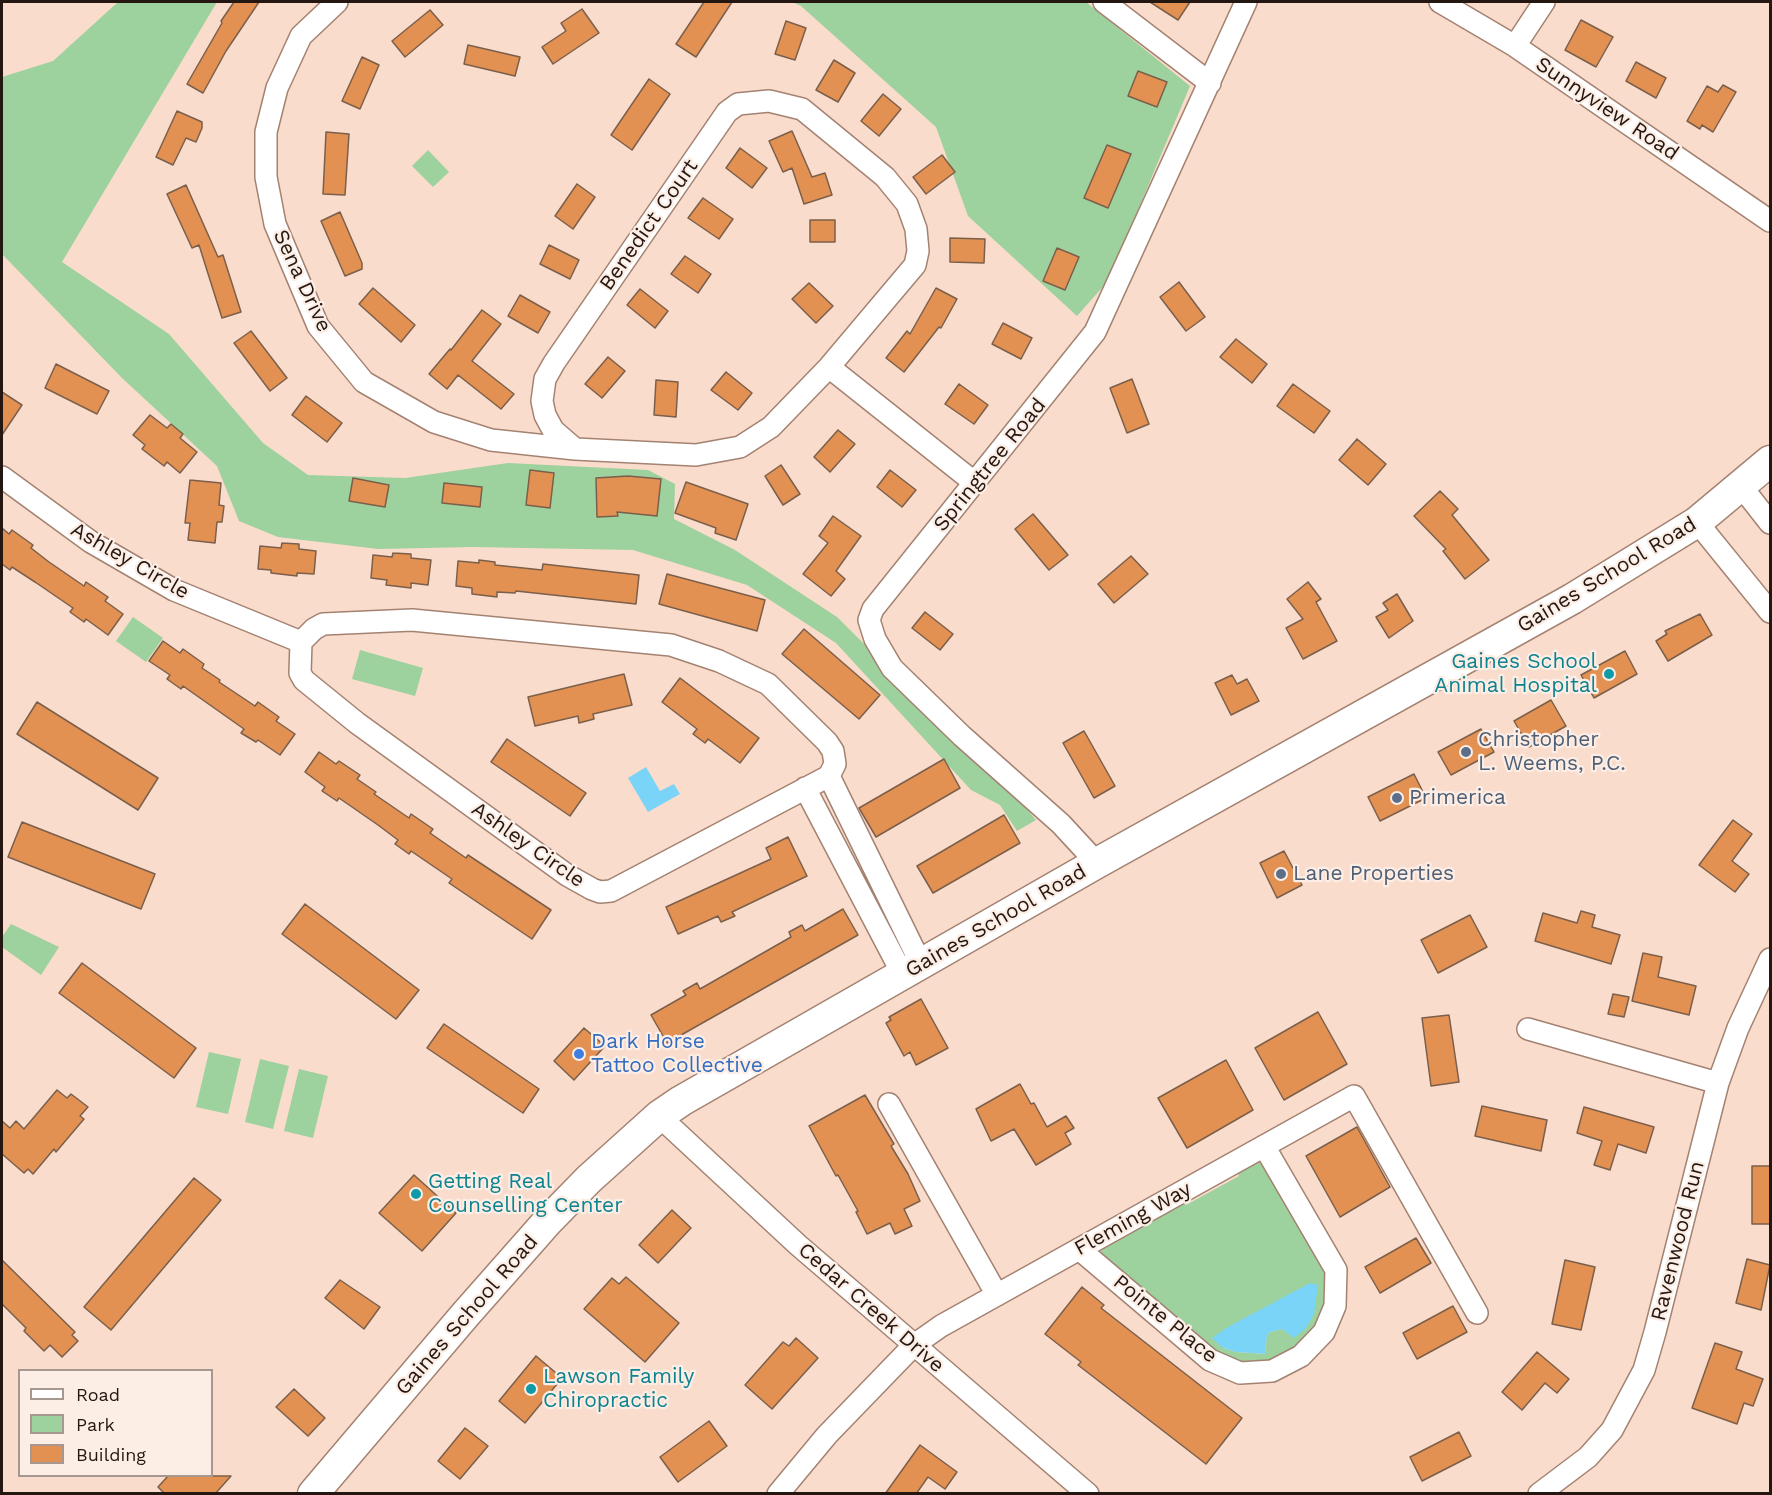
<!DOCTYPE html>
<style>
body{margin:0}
#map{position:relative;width:1772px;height:1495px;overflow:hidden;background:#fadccd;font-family:"Work Sans",sans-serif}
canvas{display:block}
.frame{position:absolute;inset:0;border:3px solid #241711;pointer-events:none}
.legend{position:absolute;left:18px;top:1369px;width:195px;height:108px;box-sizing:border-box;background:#fcede5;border:2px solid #a69790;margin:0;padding:8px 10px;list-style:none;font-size:18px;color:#241711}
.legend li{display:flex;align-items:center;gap:12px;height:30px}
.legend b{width:30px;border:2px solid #a69790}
</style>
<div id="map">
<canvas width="1772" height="1495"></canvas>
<div class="frame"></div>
<ul class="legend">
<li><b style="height:8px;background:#fff"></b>Road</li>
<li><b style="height:16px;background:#9dd19d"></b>Park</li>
<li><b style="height:16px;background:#e29153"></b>Building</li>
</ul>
</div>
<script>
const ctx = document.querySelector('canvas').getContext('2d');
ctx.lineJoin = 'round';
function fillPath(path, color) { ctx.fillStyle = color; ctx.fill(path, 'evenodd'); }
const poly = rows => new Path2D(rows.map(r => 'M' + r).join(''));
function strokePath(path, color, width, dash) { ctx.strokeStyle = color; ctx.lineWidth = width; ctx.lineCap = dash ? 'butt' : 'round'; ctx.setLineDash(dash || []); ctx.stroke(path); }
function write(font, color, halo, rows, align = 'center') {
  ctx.font = font + ' "Work Sans",sans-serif'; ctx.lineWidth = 4.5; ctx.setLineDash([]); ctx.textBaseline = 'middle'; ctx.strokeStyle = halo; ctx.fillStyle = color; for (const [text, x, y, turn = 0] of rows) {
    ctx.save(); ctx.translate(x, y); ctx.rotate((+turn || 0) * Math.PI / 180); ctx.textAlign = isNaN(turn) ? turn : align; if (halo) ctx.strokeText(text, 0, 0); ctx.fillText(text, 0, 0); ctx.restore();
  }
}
fillPath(poly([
 [118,2,217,2,62,262,169,334,263,443,308,475,405,478,508,463,648,470,675,484,674,519,735,550,837,617,1010,789,1036,820,1017,831,1000,805,971,790,836,643,747,585,633,550,473,547,378,549,278,537,239,521,217,466,122,378,2,254,2,77,53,61],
 [792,2,1086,2,1190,86,1108,281,1077,316,968,216,936,127,801,6],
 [428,150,449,172,433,187,412,166],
 [133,617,163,638,146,662,116,641],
 [360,650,423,668,415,696,352,679],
 [11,924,59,947,41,975,2,947,2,937],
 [209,1052,241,1059,228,1114,196,1107],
 [260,1059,289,1066,273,1129,245,1122],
 [299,1069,328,1076,313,1138,284,1131],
 [1260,1159,1324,1260,1330,1283,1321,1326,1282,1360,1244,1365,1221,1358,1100,1254,1103,1247,1183,1202,1186,1205,1239,1176,1237,1171],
 [1314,1314,1287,1332,1282,1329,1270,1332,1267,1335,1265,1354,1236,1352,1223,1348]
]), '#9dd19d');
fillPath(poly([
 [646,767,660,791,674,784,680,794,648,812,628,778],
 [1310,1283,1318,1285,1314,1314,1306,1328,1294,1338,1282,1329,1270,1332,1267,1335,1265,1354,1236,1352,1223,1348,1212,1338,1228,1327]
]), '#7ad4f8');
const building = poly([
 [234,2,259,2,226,51,203,93,187,84,222,23,221,21,234,2],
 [704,2,732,2,696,57,676,44,704,2],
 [1150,2,1190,2,1178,20,1150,2],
 [582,9,599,33,553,64,542,47,566,31,561,23,582,9],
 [430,10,443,25,405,57,392,41,430,10],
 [1581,20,1613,37,1596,67,1565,50,1581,20],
 [786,21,806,28,795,60,775,54,786,21],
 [468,45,520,57,515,76,464,64,468,45],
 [362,57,379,65,360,109,342,101,362,57],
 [834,60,855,73,838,102,816,90,834,60],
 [1636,62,1666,78,1656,98,1626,81,1636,62],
 [1138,71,1167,82,1157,107,1128,96,1138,71],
 [649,79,670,94,632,150,611,135,649,79],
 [1723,85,1736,92,1713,132,1702,125,1700,129,1687,121,1707,86,1718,92,1723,85],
 [883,94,901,109,879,136,861,121,883,94],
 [177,111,202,122,202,128,196,142,186,138,173,165,156,157,177,111],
 [792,131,812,177,825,173,832,195,804,204,792,168,783,172,769,141,792,131],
 [326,132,349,134,345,195,323,194,326,132],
 [1107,145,1131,154,1108,208,1084,198,1107,145],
 [740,148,767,168,752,188,726,168,740,148],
 [942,155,955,172,926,194,913,177,942,155],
 [577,184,595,197,573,229,555,216,577,184],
 [186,185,218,257,223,255,241,312,222,318,199,245,192,248,167,194,186,185],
 [703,198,733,219,719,239,688,218,703,198],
 [340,212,362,263,362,269,345,276,321,221,340,212],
 [810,220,835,220,835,242,810,242,810,220],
 [950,238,985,239,984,263,950,262,950,238],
 [549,245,579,260,570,279,540,264,549,245],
 [1057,248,1079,257,1065,290,1043,281,1057,248],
 [685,256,711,274,698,293,671,274,685,256],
 [1179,282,1205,317,1186,331,1160,297,1179,282],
 [809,283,833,306,816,323,792,299,809,283],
 [373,288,415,325,401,342,359,304,373,288],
 [936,288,957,299,941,328,939,327,904,372,886,358,907,331,910,334,936,288],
 [640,289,668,311,655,328,627,305,640,289],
 [520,295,550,312,538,333,508,316,520,295],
 [482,310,501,324,472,361,514,394,501,409,458,375,447,389,429,374,450,349,451,350,482,310],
 [1003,323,1032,338,1021,359,992,344,1003,323],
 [251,331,287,378,270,391,234,343,251,331],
 [1236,339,1267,364,1252,383,1220,357,1236,339],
 [608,357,625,371,602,398,585,384,608,357],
 [56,364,109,391,97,414,45,388,56,364],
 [726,372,752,393,738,410,711,390,726,372],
 [1132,379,1149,424,1127,433,1110,388,1132,379],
 [656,380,678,382,676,417,654,415,656,380],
 [959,384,988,405,974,424,945,404,959,384],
 [1293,384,1330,411,1314,433,1277,406,1293,384],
 [2,392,22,405,2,435,2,392],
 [306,396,342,423,327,442,292,415,306,396],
 [150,415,167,428,171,424,183,434,180,438,197,452,180,473,167,462,164,466,142,449,145,445,133,435,150,415],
 [838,430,855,444,830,472,814,457,838,430],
 [1357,439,1386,464,1368,485,1339,460,1357,439],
 [781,465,800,494,783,505,765,476,781,465],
 [530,470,554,473,550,508,526,505,530,470],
 [890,470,916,490,902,507,877,487,890,470],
 [628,476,661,479,657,516,617,512,618,516,597,517,596,478,628,476],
 [353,478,389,485,385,507,349,501,353,478],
 [190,480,221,483,219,505,224,506,222,522,217,522,215,543,188,540,190,523,185,523,190,480],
 [686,482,748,504,736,540,715,533,716,528,675,513,686,482],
 [444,483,482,487,480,507,442,503,444,483],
 [1440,491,1458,509,1452,515,1489,560,1465,579,1443,551,1446,549,1414,516,1440,491],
 [1033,514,1068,555,1049,570,1015,529,1033,514],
 [833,516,861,536,836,571,845,579,831,596,803,574,828,543,819,536,833,516],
 [2,528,9,534,12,530,33,545,31,548,49,562,84,586,86,582,108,597,105,601,123,614,108,635,86,619,84,622,70,612,73,608,35,582,12,567,10,570,2,564,2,528],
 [282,543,299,544,299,549,316,551,314,574,297,573,297,576,271,573,271,570,258,569,260,546,281,548,282,543],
 [393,553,411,554,411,558,431,560,428,585,411,583,411,588,386,585,387,580,371,578,373,555,392,557,393,553],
 [1131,556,1148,574,1114,603,1098,584,1131,556],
 [479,560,495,562,495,565,542,570,543,564,639,575,636,604,516,591,515,593,497,592,497,597,472,594,472,588,456,586,458,561,479,563,479,560],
 [667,574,765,600,757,631,659,604,667,574],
 [1308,582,1321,599,1316,602,1337,641,1303,659,1286,628,1303,619,1287,599,1308,582],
 [1397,594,1413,621,1389,638,1376,617,1388,610,1383,603,1397,594],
 [925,612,953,634,940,650,912,628,925,612],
 [1700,614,1712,635,1668,661,1656,641,1667,634,1665,631,1700,614],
 [804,629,880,695,859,719,782,654,804,629],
 [163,641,180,653,183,649,204,664,202,668,220,680,219,682,255,706,258,702,279,717,276,721,295,734,280,755,258,740,256,742,241,733,244,729,183,686,181,689,167,679,170,675,149,661,163,641],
 [1625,651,1637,674,1594,698,1581,675,1625,651],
 [624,674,632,705,593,714,594,719,579,723,578,716,535,726,528,697,624,674],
 [1232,675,1237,684,1247,679,1259,701,1231,715,1215,683,1232,675],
 [680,678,759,738,740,763,708,739,705,743,693,734,697,729,662,702,680,678],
 [1551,700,1566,726,1529,747,1514,721,1551,700],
 [37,702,158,778,138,810,17,734,37,702],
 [1481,729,1494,752,1451,775,1438,752,1481,729],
 [1084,731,1115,786,1094,798,1063,743,1084,731],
 [507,739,586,793,570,816,491,762,507,739],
 [319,752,336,764,339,761,360,775,357,779,376,792,374,794,409,818,411,814,433,829,430,833,466,858,468,855,551,910,532,939,449,883,452,879,411,851,409,854,395,844,398,840,378,825,339,798,337,801,322,791,325,787,305,772,319,752],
 [944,759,960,788,876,837,859,808,944,759],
 [1414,774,1426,798,1380,821,1368,797,1414,774],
 [1004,815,1020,843,933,893,917,866,1004,815],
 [1733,820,1752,834,1732,861,1749,874,1735,892,1699,865,1733,820],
 [22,822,155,874,141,909,8,857,22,822],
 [788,837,807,876,732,912,735,916,721,922,718,916,678,934,666,907,771,859,766,848,788,837],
 [1284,851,1302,885,1277,898,1260,863,1284,851],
 [305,904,419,990,396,1019,282,934,305,904],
 [843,909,858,935,667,1043,651,1015,686,995,683,991,697,983,700,989,791,937,789,932,802,925,805,931,843,909],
 [1581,911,1595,915,1592,927,1620,935,1611,964,1535,941,1543,913,1577,923,1581,911],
 [1470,915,1487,947,1438,973,1421,940,1470,915],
 [1643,953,1662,957,1658,977,1696,986,1689,1015,1632,1001,1643,953],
 [82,963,196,1048,174,1078,59,993,82,963],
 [1613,994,1629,997,1624,1017,1608,1014,1613,994],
 [921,999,948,1048,916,1065,910,1052,904,1056,886,1023,891,1020,889,1017,921,999],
 [1318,1012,1347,1064,1284,1100,1255,1048,1318,1012],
 [1449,1015,1459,1082,1431,1086,1422,1018,1449,1015],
 [444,1024,539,1089,523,1113,427,1048,444,1024],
 [584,1028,605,1046,574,1080,554,1061,584,1028],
 [1226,1060,1253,1110,1187,1148,1158,1098,1226,1060],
 [1020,1084,1031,1104,1034,1103,1047,1127,1066,1116,1074,1128,1065,1133,1071,1144,1036,1165,1014,1129,991,1141,976,1109,1020,1084],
 [57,1090,67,1098,71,1094,88,1107,80,1116,84,1119,56,1152,54,1149,33,1174,28,1169,24,1173,2,1154,2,1121,10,1128,16,1121,24,1129,57,1090],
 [865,1095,894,1144,891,1146,908,1174,920,1201,904,1209,912,1226,895,1234,890,1223,867,1234,856,1212,858,1211,838,1175,836,1176,809,1126,865,1095],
 [1482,1106,1547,1120,1541,1151,1475,1136,1482,1106],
 [1584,1107,1654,1127,1646,1153,1618,1144,1610,1170,1594,1165,1602,1141,1577,1133,1584,1107],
 [1357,1127,1390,1187,1340,1217,1306,1156,1357,1127],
 [1752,1166,1770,1166,1770,1224,1752,1224,1752,1166],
 [414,1175,456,1213,422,1251,379,1213,414,1175],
 [194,1178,221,1200,111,1330,84,1307,194,1178],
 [672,1210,691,1228,658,1263,639,1245,672,1210],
 [1416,1238,1431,1263,1380,1293,1365,1267,1416,1238],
 [1747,1259,1770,1265,1761,1310,1736,1303,1747,1259],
 [2,1260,75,1332,72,1335,78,1341,62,1357,50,1345,44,1351,24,1331,26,1328,2,1304,2,1260],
 [1565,1260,1595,1267,1581,1330,1552,1324,1565,1260],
 [626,1277,679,1323,645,1362,584,1309,612,1278,619,1284,626,1277],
 [340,1280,380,1307,364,1329,325,1298,340,1280],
 [1082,1287,1104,1305,1101,1308,1242,1418,1206,1464,1078,1365,1081,1362,1045,1334,1082,1287],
 [1453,1306,1467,1332,1417,1359,1403,1333,1453,1306],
 [796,1338,818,1358,772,1409,745,1385,783,1342,789,1346,796,1338],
 [1715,1343,1742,1352,1736,1369,1763,1379,1753,1406,1744,1403,1737,1424,1692,1408,1715,1343],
 [1537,1352,1569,1379,1557,1393,1545,1383,1522,1410,1502,1392,1537,1352],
 [536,1356,562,1378,525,1423,499,1401,536,1356],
 [294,1389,325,1418,308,1436,276,1407,294,1389],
 [709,1421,727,1446,678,1482,660,1457,709,1421],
 [465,1428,488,1446,460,1479,438,1461,465,1428],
 [1459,1432,1471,1456,1422,1481,1410,1457,1459,1432],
 [920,1445,957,1472,945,1489,928,1477,916,1494,885,1494,920,1445],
 [168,1476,231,1476,215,1494,165,1494,158,1487,168,1476]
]);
fillPath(building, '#e29153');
strokePath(building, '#7b5f4a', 1.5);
const minor = poly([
 [337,2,301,36,277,88,266,132,266,177,275,224,318,326,364,382,434,422,491,440,575,449,696,455,740,447,771,427,829,367,915,265,918,251,916,229,907,204,885,177,802,109,769,101,738,104,727,112,554,363,545,379,542,401,545,415,553,430,575,449],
 [1104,2,1210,83],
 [1440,2,1515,46,1770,221],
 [1515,46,1544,2],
 [829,367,975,483],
 [2,477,91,542,174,590,301,642],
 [1741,486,1770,523],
 [1697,522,1770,612],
 [412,620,671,645,719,661,768,684,827,742,833,751,835,764,829,776,611,891,600,892,592,889,567,875,357,723,304,680,300,673,301,642,314,629,323,624,412,620],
 [829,776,921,964],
 [805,788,903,975],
 [1097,863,1061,824,962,736,892,668,875,639,869,620,873,609,1095,332,1246,2],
 [1528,1029,1718,1083],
 [889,1104,997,1295],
 [659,1116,798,1245,1088,1494],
 [1079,1249,1210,1360,1240,1373,1272,1371,1301,1356,1324,1332,1335,1306,1336,1270,1264,1146],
 [778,1494,827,1435,914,1345,941,1326,1354,1096,1477,1313],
 [1539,1494,1588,1457,1612,1430,1644,1370,1655,1332,1718,1083,1738,1028,1770,959]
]);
const secondary = poly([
 [313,1494,465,1315,547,1222,589,1179,659,1116,681,1101,1097,863,1572,599,1697,522,1770,461]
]);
strokePath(minor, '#a48271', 24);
strokePath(secondary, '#a48271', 33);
strokePath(minor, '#fff', 21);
strokePath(secondary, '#fff', 30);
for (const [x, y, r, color] of [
 [1609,674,6,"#0f9aa8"],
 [1466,752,6,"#5c6f8a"],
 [1397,798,6,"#5c6f8a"],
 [1281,874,6,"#5c6f8a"],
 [579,1054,6,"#3f7fe0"],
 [416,1194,6,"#0f9aa8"],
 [531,1389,6,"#0f9aa8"]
]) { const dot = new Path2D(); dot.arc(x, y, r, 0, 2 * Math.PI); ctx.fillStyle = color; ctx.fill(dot); strokePath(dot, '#fcede5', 2); }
write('21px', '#241711', '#fcede5', [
 ["Sunnyview Road",1607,109,34],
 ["Benedict Court",649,225,-55],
 ["Sena Drive",302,281,65],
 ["Springtree Road",990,465,-51],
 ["Ashley Circle",130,561,30],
 ["Gaines School Road",1607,575,-31],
 ["Ashley Circle",528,845,35],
 ["Gaines School Road",996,921,-30],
 ["Fleming Way",1133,1219,-29],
 ["Ravenwood Run",1678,1241,-76],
 ["Cedar Creek Drive",871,1308,41],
 ["Gaines School Road",467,1315,-49],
 ["Pointe Place",1165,1319,39]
]);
write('21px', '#0d838f', '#fcede5', [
 ["Gaines School",1597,662,"right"],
 ["Animal Hospital",1597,686,"right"],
 ["Getting Real",428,1182],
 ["Counselling Center",428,1206],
 ["Lawson Family",543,1377],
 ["Chiropractic",543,1401]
], 'left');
write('21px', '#4e5e75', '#fcede5', [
 ["Christopher",1478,740],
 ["L. Weems, P.C.",1478,764],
 ["Primerica",1409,798],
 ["Lane Properties",1293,874]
], 'left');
write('21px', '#366cbe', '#fcede5', [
 ["Dark Horse",591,1042],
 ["Tattoo Collective",591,1066]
], 'left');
</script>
